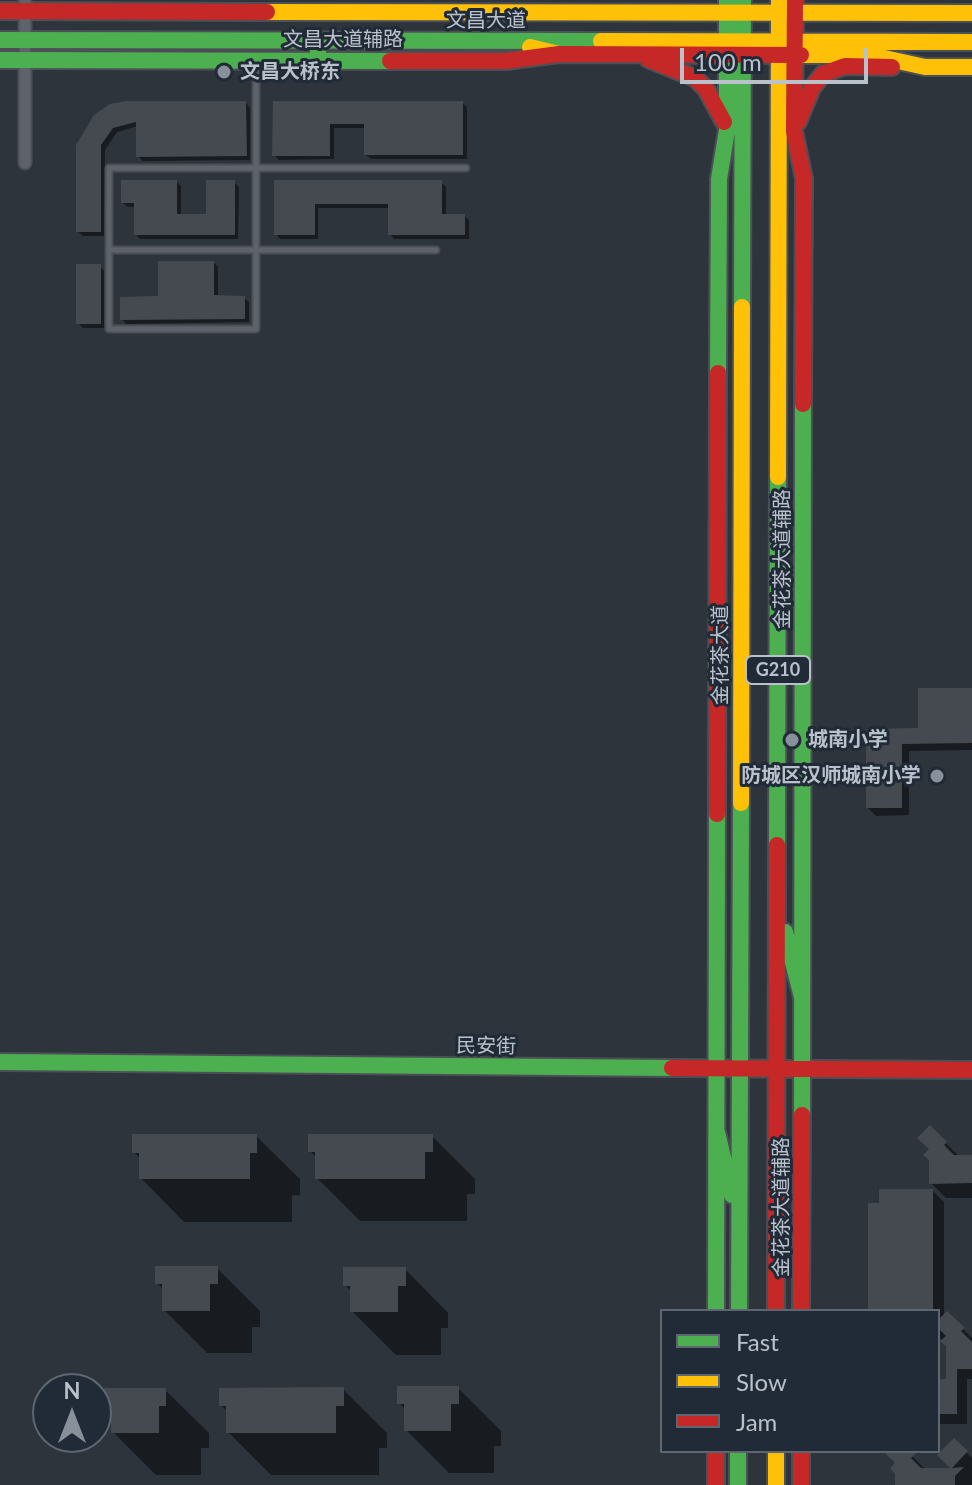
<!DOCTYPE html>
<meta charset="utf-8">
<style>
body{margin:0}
#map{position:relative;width:972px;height:1485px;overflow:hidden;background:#2e343c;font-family:Lato,sans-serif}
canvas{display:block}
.legend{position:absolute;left:660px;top:1309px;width:280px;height:144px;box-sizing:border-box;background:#212a37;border:2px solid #5e6672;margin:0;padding:10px 14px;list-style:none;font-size:24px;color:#b9c1cb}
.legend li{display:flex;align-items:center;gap:16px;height:40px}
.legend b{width:40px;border:2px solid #5e6672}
.north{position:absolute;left:32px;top:1373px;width:80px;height:80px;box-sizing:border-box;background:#212a37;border:2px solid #5e6672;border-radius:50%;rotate:0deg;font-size:22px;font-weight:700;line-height:32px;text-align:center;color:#b9c1cb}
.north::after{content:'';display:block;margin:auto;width:28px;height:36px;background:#889099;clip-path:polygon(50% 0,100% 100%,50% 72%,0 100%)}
.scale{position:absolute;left:680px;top:48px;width:188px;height:36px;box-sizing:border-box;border:4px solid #b9c1cb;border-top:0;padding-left:10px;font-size:24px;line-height:28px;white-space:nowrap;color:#b9c1cb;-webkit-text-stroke:6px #212a37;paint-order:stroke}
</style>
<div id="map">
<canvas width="972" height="1485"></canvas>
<ul class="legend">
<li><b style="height:10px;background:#4caf50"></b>Fast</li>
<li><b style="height:10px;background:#ffc107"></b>Slow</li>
<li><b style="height:10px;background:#c62828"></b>Jam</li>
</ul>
<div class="north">N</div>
<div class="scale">100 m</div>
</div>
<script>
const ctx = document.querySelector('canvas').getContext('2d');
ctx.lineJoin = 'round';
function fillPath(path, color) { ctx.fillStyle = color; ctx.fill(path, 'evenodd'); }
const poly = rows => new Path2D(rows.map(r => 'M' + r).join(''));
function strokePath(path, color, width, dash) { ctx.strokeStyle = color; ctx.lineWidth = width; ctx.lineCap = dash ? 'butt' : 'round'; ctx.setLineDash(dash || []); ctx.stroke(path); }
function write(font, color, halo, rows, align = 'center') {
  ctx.font = font + ' Lato,"Noto Sans SC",sans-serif'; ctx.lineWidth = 6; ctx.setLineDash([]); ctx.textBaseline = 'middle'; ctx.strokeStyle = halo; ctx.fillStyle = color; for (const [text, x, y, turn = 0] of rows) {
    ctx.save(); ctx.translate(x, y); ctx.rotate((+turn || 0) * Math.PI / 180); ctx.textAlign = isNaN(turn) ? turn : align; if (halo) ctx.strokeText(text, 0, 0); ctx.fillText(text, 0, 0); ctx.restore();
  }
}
fillPath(poly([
 [246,103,250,108,250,160,143,161,138,156,138,126,117,132,105,150,104,236,83,236,78,232,96,116],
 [275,103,462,103,467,107,467,159,371,159,366,155,366,128,334,128,334,159,279,160,274,155],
 [177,182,181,186,181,216,208,216,234,182,239,187,238,239,140,239,136,234,136,207,128,207,123,203],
 [276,182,441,182,446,187,446,216,464,216,469,220,469,239,394,239,390,234,390,208,318,208,318,239,280,239,276,234],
 [214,263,218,267,218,298,244,298,249,302,249,322,126,324,122,319],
 [100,266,104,271,104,328,83,328,78,323],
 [972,690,972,750,909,751,909,815,876,816,868,808,868,731,920,730],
 [930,1128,960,1157,972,1157,972,1198,946,1198,931,1183],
 [256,1136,300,1179,300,1195,292,1195,292,1222,184,1222,141,1178,141,1159,134,1152],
 [432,1136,475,1179,475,1194,467,1194,467,1221,360,1221,317,1178,317,1158,310,1151],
 [933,1191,944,1202,944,1318,948,1314,972,1338,972,1379,967,1379,967,1424,938,1424,938,1381,948,1381,948,1346,938,1336,938,1311,870,1311],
 [217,1268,260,1311,260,1327,252,1327,252,1353,207,1353,164,1310,164,1290,157,1283],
 [405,1269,448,1313,448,1328,441,1328,441,1355,396,1355,352,1311,352,1292,345,1285],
 [458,1388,501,1431,501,1446,494,1446,494,1473,449,1473,406,1430,406,1410,399,1403],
 [343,1389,387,1433,387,1448,379,1448,379,1475,271,1475,228,1432,228,1412,221,1405],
 [165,1390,209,1433,209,1448,201,1448,201,1475,156,1475,113,1432,113,1412,106,1405],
 [954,1441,972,1458,972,1485,897,1485,907,1451,926,1470,954,1470,940,1455]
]), '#0007');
fillPath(poly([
 [126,101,246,101,247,156,136,157,136,122,113,128,101,145,101,232,76,232,76,145,94,115,110,104],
 [273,101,463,101,463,155,364,155,364,124,330,124,330,156,272,156],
 [121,180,177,180,177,214,206,214,206,180,235,180,235,235,134,235,134,203,121,203],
 [274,180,442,180,442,214,465,214,465,235,388,235,388,204,315,204,315,235,274,235],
 [158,261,214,261,214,295,245,296,245,319,120,320,120,297,158,296],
 [76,264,101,264,101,324,76,324],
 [918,688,972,688,972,743,902,744,902,808,866,808,866,729,918,728],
 [930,1125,947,1142,944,1145,954,1155,972,1155,972,1183,929,1184,929,1160,923,1155,929,1149,917,1138],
 [132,1134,257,1134,257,1153,250,1153,250,1179,139,1179,139,1153,132,1153],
 [308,1134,433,1134,433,1152,425,1152,425,1179,315,1179,315,1152,308,1152],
 [879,1189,933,1189,933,1311,868,1311,868,1203,879,1203],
 [155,1266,218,1266,218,1284,210,1284,210,1311,162,1311,162,1284,155,1284],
 [343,1267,406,1267,406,1286,398,1286,398,1312,350,1312,350,1286,343,1286],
 [947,1311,965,1328,961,1331,972,1342,972,1369,957,1369,957,1414,938,1414,938,1379,946,1379,946,1346,940,1341,946,1336,938,1328,938,1320],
 [397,1386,459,1386,459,1404,451,1404,451,1431,404,1431,404,1404,397,1404],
 [344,1387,344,1406,336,1406,336,1433,226,1433,226,1406,219,1406,219,1388],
 [104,1388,166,1388,166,1406,159,1406,159,1433,111,1433,111,1406,104,1406],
 [954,1438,968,1451,952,1468,964,1467,955,1476,955,1485,895,1485,895,1474,890,1468,895,1463,883,1451,918,1451,911,1458,921,1468,950,1468,937,1455]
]), '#454a50');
const lane = poly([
 [109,250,109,329,256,329,256,65],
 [436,250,109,250,109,168,466,168]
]);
const street = poly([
 [25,163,25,0]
]);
const fast = poly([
 [0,40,601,41],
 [318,41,318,60],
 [843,48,871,55],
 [0,60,390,61],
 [742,307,743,0],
 [718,373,719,179,727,130,727,0],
 [777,845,778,477],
 [785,932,802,997],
 [0,1062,672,1068],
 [802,1115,803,404],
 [717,1132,732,1195],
 [716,1311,717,814],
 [739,1311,741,803],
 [738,1451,738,1485]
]);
const slow = poly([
 [267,12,972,13],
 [601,41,972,42],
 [530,47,559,54],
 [801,55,871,55,925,67,972,67],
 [778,477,779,0],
 [741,803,742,307],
 [776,1451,776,1485]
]);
const jam = poly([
 [795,0,794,131,804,179,803,404],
 [0,11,267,12],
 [648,59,695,78,706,89,724,122],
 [390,61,506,61,559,54,801,55],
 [798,122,812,88,823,74,845,66,892,67],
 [717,814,718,373],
 [672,1068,972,1070],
 [776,1311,777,845],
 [801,1311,802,1115],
 [716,1451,716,1485],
 [801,1451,801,1485]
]);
strokePath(lane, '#4c5056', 9);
strokePath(street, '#4c5056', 15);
strokePath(fast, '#4c5056', 20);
strokePath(slow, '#4c5056', 20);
strokePath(jam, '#4c5056', 20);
strokePath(lane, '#5e626a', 5);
strokePath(street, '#5e626a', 11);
strokePath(fast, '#4caf50', 16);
strokePath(slow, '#ffc107', 16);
strokePath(jam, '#c62828', 16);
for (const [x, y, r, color] of [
 [224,72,8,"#889099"],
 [792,740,8,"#889099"],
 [937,776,8,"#889099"]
]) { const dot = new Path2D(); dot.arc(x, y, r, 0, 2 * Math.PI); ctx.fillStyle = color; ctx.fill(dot); strokePath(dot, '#212a37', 3); }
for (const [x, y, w] of [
 [778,670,64]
]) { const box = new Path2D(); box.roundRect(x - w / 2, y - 14, w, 28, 6); ctx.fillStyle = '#212a37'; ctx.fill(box); strokePath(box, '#b9c1cb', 2); }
write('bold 18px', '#b9c1cb', null, [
 ["G210",778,670]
]);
write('20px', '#b9c1cb', '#212a37', [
 ["文昌大道",486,21],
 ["文昌大道辅路",343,40],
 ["金花茶大道辅路",783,559,-90],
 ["金花茶大道",721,655,-90],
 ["民安街",486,1046,1],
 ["金花茶大道辅路",782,1207,-90]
]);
write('bold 20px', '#b9c1cb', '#212a37', [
 ["文昌大桥东",240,72],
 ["城南小学",808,740],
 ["防城区汉师城南小学",921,776,"right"]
], 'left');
</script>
